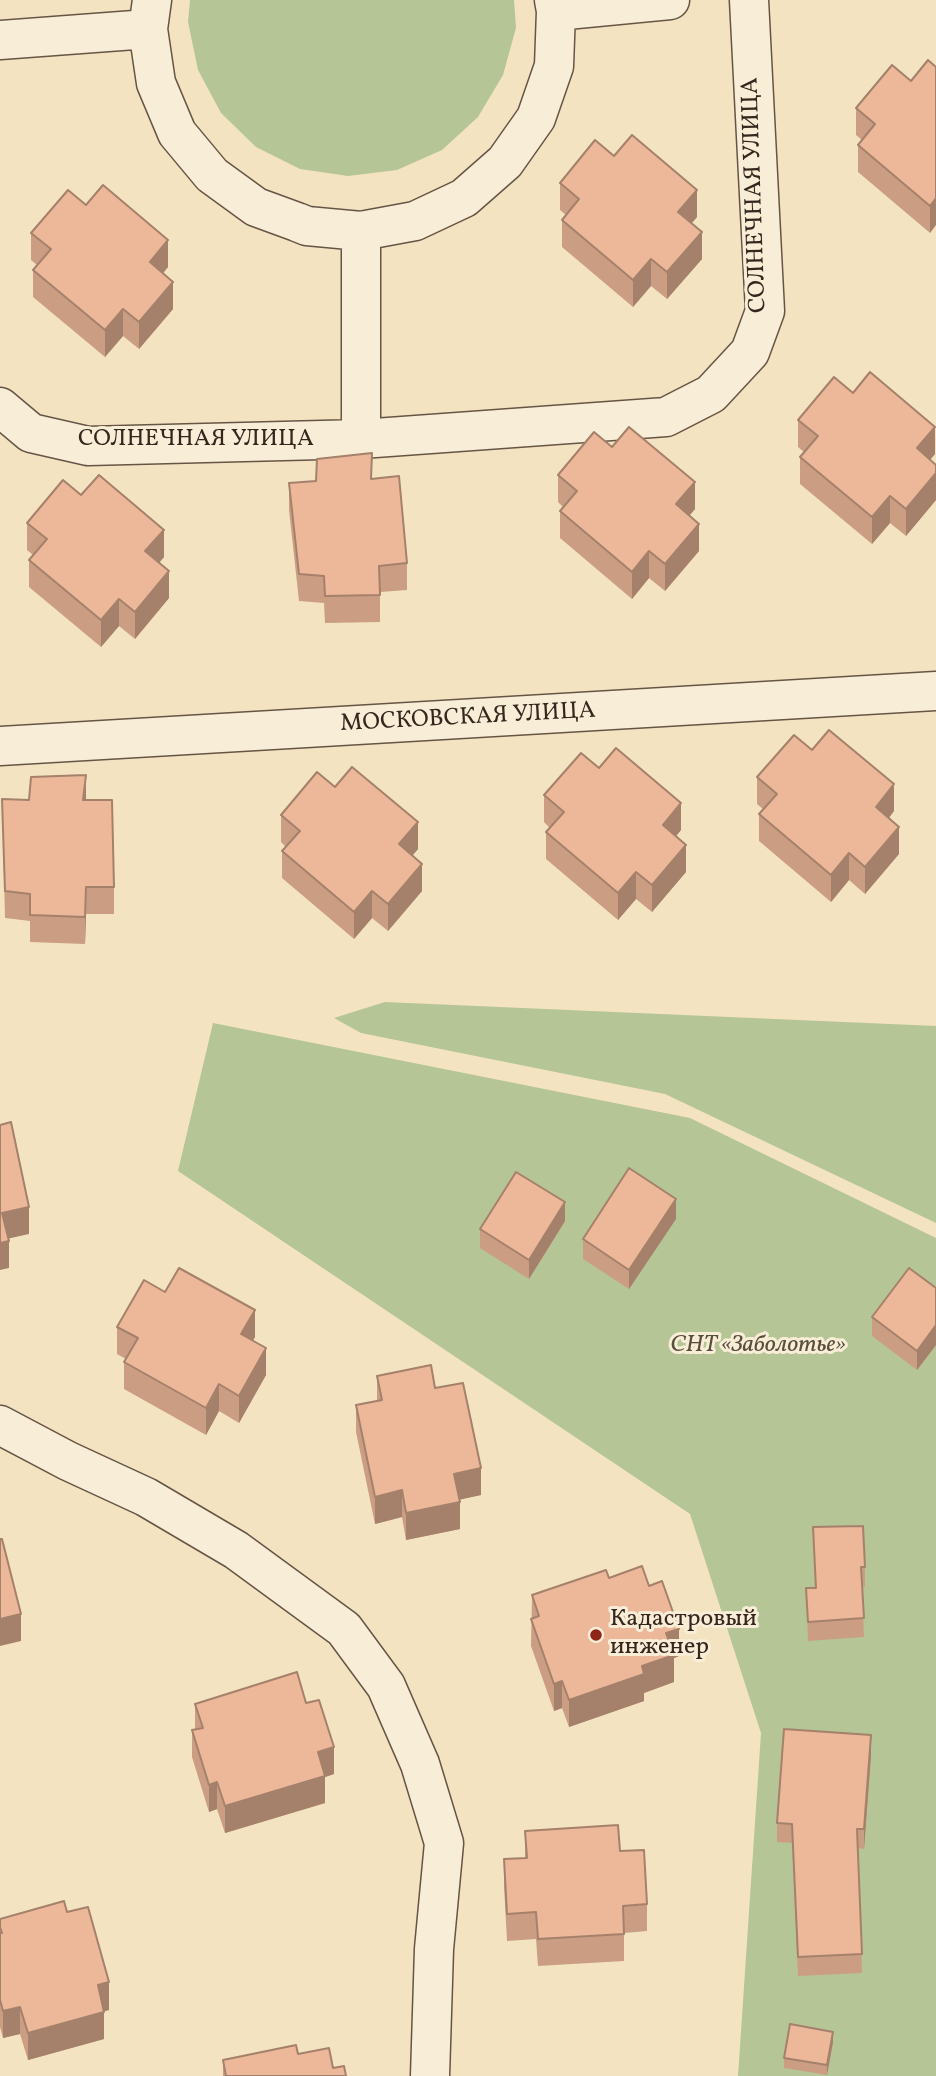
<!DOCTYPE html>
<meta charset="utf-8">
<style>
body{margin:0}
canvas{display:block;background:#f4e3c0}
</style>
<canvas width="936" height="2076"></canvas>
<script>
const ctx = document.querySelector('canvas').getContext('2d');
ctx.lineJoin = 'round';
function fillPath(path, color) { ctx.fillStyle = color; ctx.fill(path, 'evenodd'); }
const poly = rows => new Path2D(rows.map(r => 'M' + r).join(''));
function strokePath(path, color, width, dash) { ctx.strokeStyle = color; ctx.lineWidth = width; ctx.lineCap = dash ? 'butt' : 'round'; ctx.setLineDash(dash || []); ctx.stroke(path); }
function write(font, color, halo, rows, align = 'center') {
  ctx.font = font + ' Vollkorn,serif'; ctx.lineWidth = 6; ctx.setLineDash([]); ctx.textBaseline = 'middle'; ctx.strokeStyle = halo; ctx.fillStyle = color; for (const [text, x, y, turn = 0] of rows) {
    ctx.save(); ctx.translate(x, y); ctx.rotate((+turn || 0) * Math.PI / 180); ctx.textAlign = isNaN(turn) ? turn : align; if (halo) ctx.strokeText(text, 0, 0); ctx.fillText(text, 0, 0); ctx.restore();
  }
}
fillPath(poly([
 [190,0,514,0,516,28,503,75,478,117,442,150,397,170,348,176,300,169,256,147,221,113,198,70,188,22],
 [385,1002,936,1026,936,1223,665,1094,361,1033,334,1018],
 [213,1023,690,1118,936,1238,936,2076,738,2076,761,1733,690,1514,178,1171]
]), '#b6c596');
const street = poly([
 [152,0,148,29,156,83,177,133,212,175,256,207,297,222,307,226,361,231,415,221,464,198,505,162,536,118,554,66,556,11,554,0],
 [556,11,670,0],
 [0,40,148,29],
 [0,407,31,433,88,446,361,439,666,417,711,394,750,352,765,311,749,0],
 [361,439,361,231],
 [0,746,936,691],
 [0,1425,68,1461,146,1497,236,1550,344,1629,386,1686,420,1764,444,1843,434,1949,430,2076]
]);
strokePath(street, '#665546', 41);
strokePath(street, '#f8edd6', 38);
fillPath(poly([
 [936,67,930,233,858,172,858,145,862,140,856,135,856,108],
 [614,156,697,217,691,224,702,259,667,299,651,286,633,307,562,247,562,220,566,215,560,210,560,183],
 [86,205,168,267,163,273,173,309,139,349,123,336,105,357,33,297,33,270,37,265,31,260,31,233],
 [853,393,935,454,930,460,936,465,936,500,906,536,890,523,872,544,800,484,800,457,804,452,798,447,798,420],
 [612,447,695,509,690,515,699,551,665,591,649,578,632,599,560,538,560,511,563,507,558,502,558,475],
 [372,479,407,563,407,590,380,592,380,622,325,623,324,603,299,601,289,510,289,483],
 [81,495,164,557,159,563,169,598,135,639,119,626,101,647,29,587,29,560,33,555,27,550,27,523],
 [812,750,894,811,889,818,899,854,865,894,849,880,831,902,759,841,759,814,763,809,757,804,757,777],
 [599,768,681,830,676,836,686,872,652,912,636,899,618,920,546,859,546,832,550,828,544,822,544,795],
 [335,787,418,849,413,855,422,891,388,931,372,918,354,939,282,878,282,851,286,847,281,842,281,815],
 [2,799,86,800,114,887,114,914,86,914,85,944,30,942,30,921,5,918],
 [676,1219,629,1289,583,1259,583,1239],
 [565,1221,529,1279,480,1248,480,1229],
 [936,1288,936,1345,917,1370,872,1336,872,1317],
 [165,1292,255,1337,253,1340,266,1375,239,1423,219,1411,206,1435,124,1389,124,1362,126,1359,117,1354,117,1327],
 [377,1376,435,1388,481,1495,460,1499,460,1529,406,1540,402,1517,375,1524,356,1432,356,1405,377,1401],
 [813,1527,865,1567,865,1587,862,1587,864,1637,808,1641,806,1588,815,1588],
 [609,1578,649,1586,679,1656,674,1658,674,1682,644,1693,644,1701,569,1727,562,1708,554,1711,531,1646,532,1595],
 [306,1703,334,1774,325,1777,325,1803,225,1833,217,1809,209,1812,192,1757,192,1730,195,1730,195,1704],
 [871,1755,864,1849,858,1848,862,1973,798,1976,792,1843,777,1842,777,1823],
 [525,1831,620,1851,647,1904,647,1931,624,1933,624,1961,538,1966,536,1939,507,1941,504,1886,504,1859,525,1858],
 [67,1912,109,2010,104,2011,104,2039,28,2060,20,2034,3,2038,0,2027,0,1919],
 [833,2042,827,2075,784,2068,784,2058],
 [298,2054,333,2068,346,2076,223,2076,223,2060]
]), '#cb9e84');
fillPath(poly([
 [697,190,697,217,678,239,678,212],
 [936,198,936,225,930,233,930,206],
 [702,232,702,259,667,299,667,272],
 [168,240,168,267,150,289,150,262],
 [651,259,651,286,633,307,633,280],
 [173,282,173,309,139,349,139,322],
 [123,309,123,336,105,357,105,330],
 [935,427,935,454,917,475,917,448],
 [936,473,936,500,906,536,906,509],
 [695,482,695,509,676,531,676,504],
 [890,496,890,523,872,544,872,517],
 [699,524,699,551,665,591,665,564],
 [164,530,164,557,145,579,145,551],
 [649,551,649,578,632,599,632,572],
 [169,571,169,598,135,639,135,612],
 [119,599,119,626,101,647,101,620],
 [86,775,86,802,83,800],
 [894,784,894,811,876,834,876,807],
 [681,803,681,830,663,852,663,825],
 [418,822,418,849,399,871,399,844],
 [899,827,899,854,865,894,865,867],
 [686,845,686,872,652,912,652,885],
 [849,853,849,880,831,902,831,875],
 [422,864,422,891,388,931,388,904],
 [636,872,636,899,618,920,618,893],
 [86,887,86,914,85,944,85,917],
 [372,891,372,918,354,939,354,912],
 [676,1199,676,1219,629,1289,629,1270],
 [565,1202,565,1221,529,1279,529,1260],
 [29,1207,29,1234,2,1240,2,1213],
 [9,1241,9,1268,0,1270,0,1243],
 [255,1310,255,1337,241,1361,241,1334],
 [936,1325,936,1345,917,1370,917,1351],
 [266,1348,266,1375,239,1423,239,1396],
 [219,1384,219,1411,206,1435,206,1408],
 [481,1468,481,1495,454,1501,454,1474],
 [402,1490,402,1517,375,1524,375,1497],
 [460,1502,460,1529,406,1540,406,1513],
 [21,1614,21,1641,0,1646,0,1619],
 [679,1629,679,1656,674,1658,674,1682,644,1693,644,1701,569,1727,569,1700,642,1666,666,1633],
 [562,1681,562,1708,554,1711,554,1684],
 [871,1735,871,1755,864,1849,864,1829],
 [334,1747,334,1774,325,1777,325,1803,225,1833,225,1806,318,1752],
 [217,1782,217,1809,209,1812,209,1785],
 [109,1982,109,2010,98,2013,98,1985],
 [20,2007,20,2034,3,2038,3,2011],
 [104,2012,104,2039,28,2060,28,2033],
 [833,2032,833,2042,827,2075,827,2065]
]), '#a5816b');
const building = poly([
 [928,60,936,67,936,198,930,206,858,145,875,124,856,108,892,65,911,81,928,60],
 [632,135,697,190,678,212,702,232,667,272,651,259,633,280,562,220,579,199,560,183,595,140,614,156,632,135],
 [103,185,168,240,150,262,173,282,139,322,123,309,105,330,33,270,51,249,31,233,68,190,86,205,103,185],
 [870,372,935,427,917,448,936,465,936,473,906,509,890,496,872,517,800,457,818,436,798,420,834,377,853,393,870,372],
 [629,427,695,482,676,504,699,524,665,564,649,551,632,572,560,511,577,491,558,475,594,432,612,447,629,427],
 [372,453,371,479,399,476,407,563,379,566,380,595,325,596,324,576,299,574,289,483,316,481,317,459,372,453],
 [99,475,164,530,145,551,169,571,135,612,119,599,101,620,29,560,47,539,27,523,63,480,81,495,99,475],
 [829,730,894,784,876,807,899,827,865,867,849,853,831,875,759,814,777,794,757,777,794,735,812,750,829,730],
 [616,748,681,803,663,825,686,845,652,885,636,872,618,893,546,832,564,812,544,795,581,753,599,768,616,748],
 [352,767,418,822,399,844,422,864,388,904,372,891,354,912,282,851,300,831,281,815,317,772,335,787,352,767],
 [86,775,83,800,112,800,114,887,86,887,85,917,30,915,30,894,5,891,2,799,29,800,31,777,86,775],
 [11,1122,29,1207,2,1213,9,1241,0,1243,0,1125,11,1122],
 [629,1168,676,1199,629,1270,583,1239,629,1168],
 [516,1172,565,1202,529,1260,480,1229,516,1172],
 [179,1268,255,1310,241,1334,266,1348,239,1396,219,1384,206,1408,124,1362,138,1338,117,1327,144,1280,165,1292,179,1268],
 [909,1268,936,1288,936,1325,917,1351,872,1317,909,1268],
 [431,1365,435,1388,463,1383,481,1468,454,1474,460,1502,406,1513,402,1490,375,1497,356,1405,382,1400,377,1376,431,1365],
 [863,1526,865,1567,861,1567,864,1618,808,1622,806,1588,816,1588,813,1527,863,1526],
 [0,1539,2,1539,21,1614,0,1619,0,1539],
 [642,1566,649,1586,662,1581,679,1629,666,1633,674,1655,642,1666,644,1674,569,1700,562,1681,554,1684,531,1619,539,1616,532,1595,606,1570,609,1578,642,1566],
 [297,1672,306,1703,319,1700,334,1747,318,1752,325,1776,225,1806,217,1782,209,1785,192,1730,203,1728,195,1704,297,1672],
 [784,1729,871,1735,864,1829,857,1829,862,1954,798,1957,792,1824,777,1823,784,1729],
 [618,1825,620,1851,644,1850,647,1904,623,1906,624,1934,538,1939,536,1912,507,1914,504,1859,527,1858,525,1831,618,1825],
 [64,1901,67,1912,88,1907,109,1982,98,1985,104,2012,28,2033,20,2007,3,2011,0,2000,0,1933,2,1933,0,1927,0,1919,64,1901],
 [790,2024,833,2032,827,2065,784,2058,790,2024],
 [296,2045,298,2054,329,2048,333,2068,344,2066,346,2076,226,2076,223,2060,296,2045]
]);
fillPath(building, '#ecb899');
strokePath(building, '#a5816b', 2);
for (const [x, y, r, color] of [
 [596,1635,7,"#8f2418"]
]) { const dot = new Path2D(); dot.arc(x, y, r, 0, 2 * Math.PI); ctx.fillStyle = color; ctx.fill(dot); strokePath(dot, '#f8edd6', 2.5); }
write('24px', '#37261e', '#f8edd6', [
 ["СОЛНЕЧНАЯ УЛИЦА",756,195,-92],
 ["СОЛНЕЧНАЯ УЛИЦА",196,441],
 ["МОСКОВСКАЯ УЛИЦА",468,719,-3]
]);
write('italic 24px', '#574e3c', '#f8edd6', [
 ["СНТ «Заболотье»",758,1347]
]);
write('24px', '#37261e', '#f8edd6', [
 ["Кадастровый",610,1621],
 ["инженер",610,1649]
], 'left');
</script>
